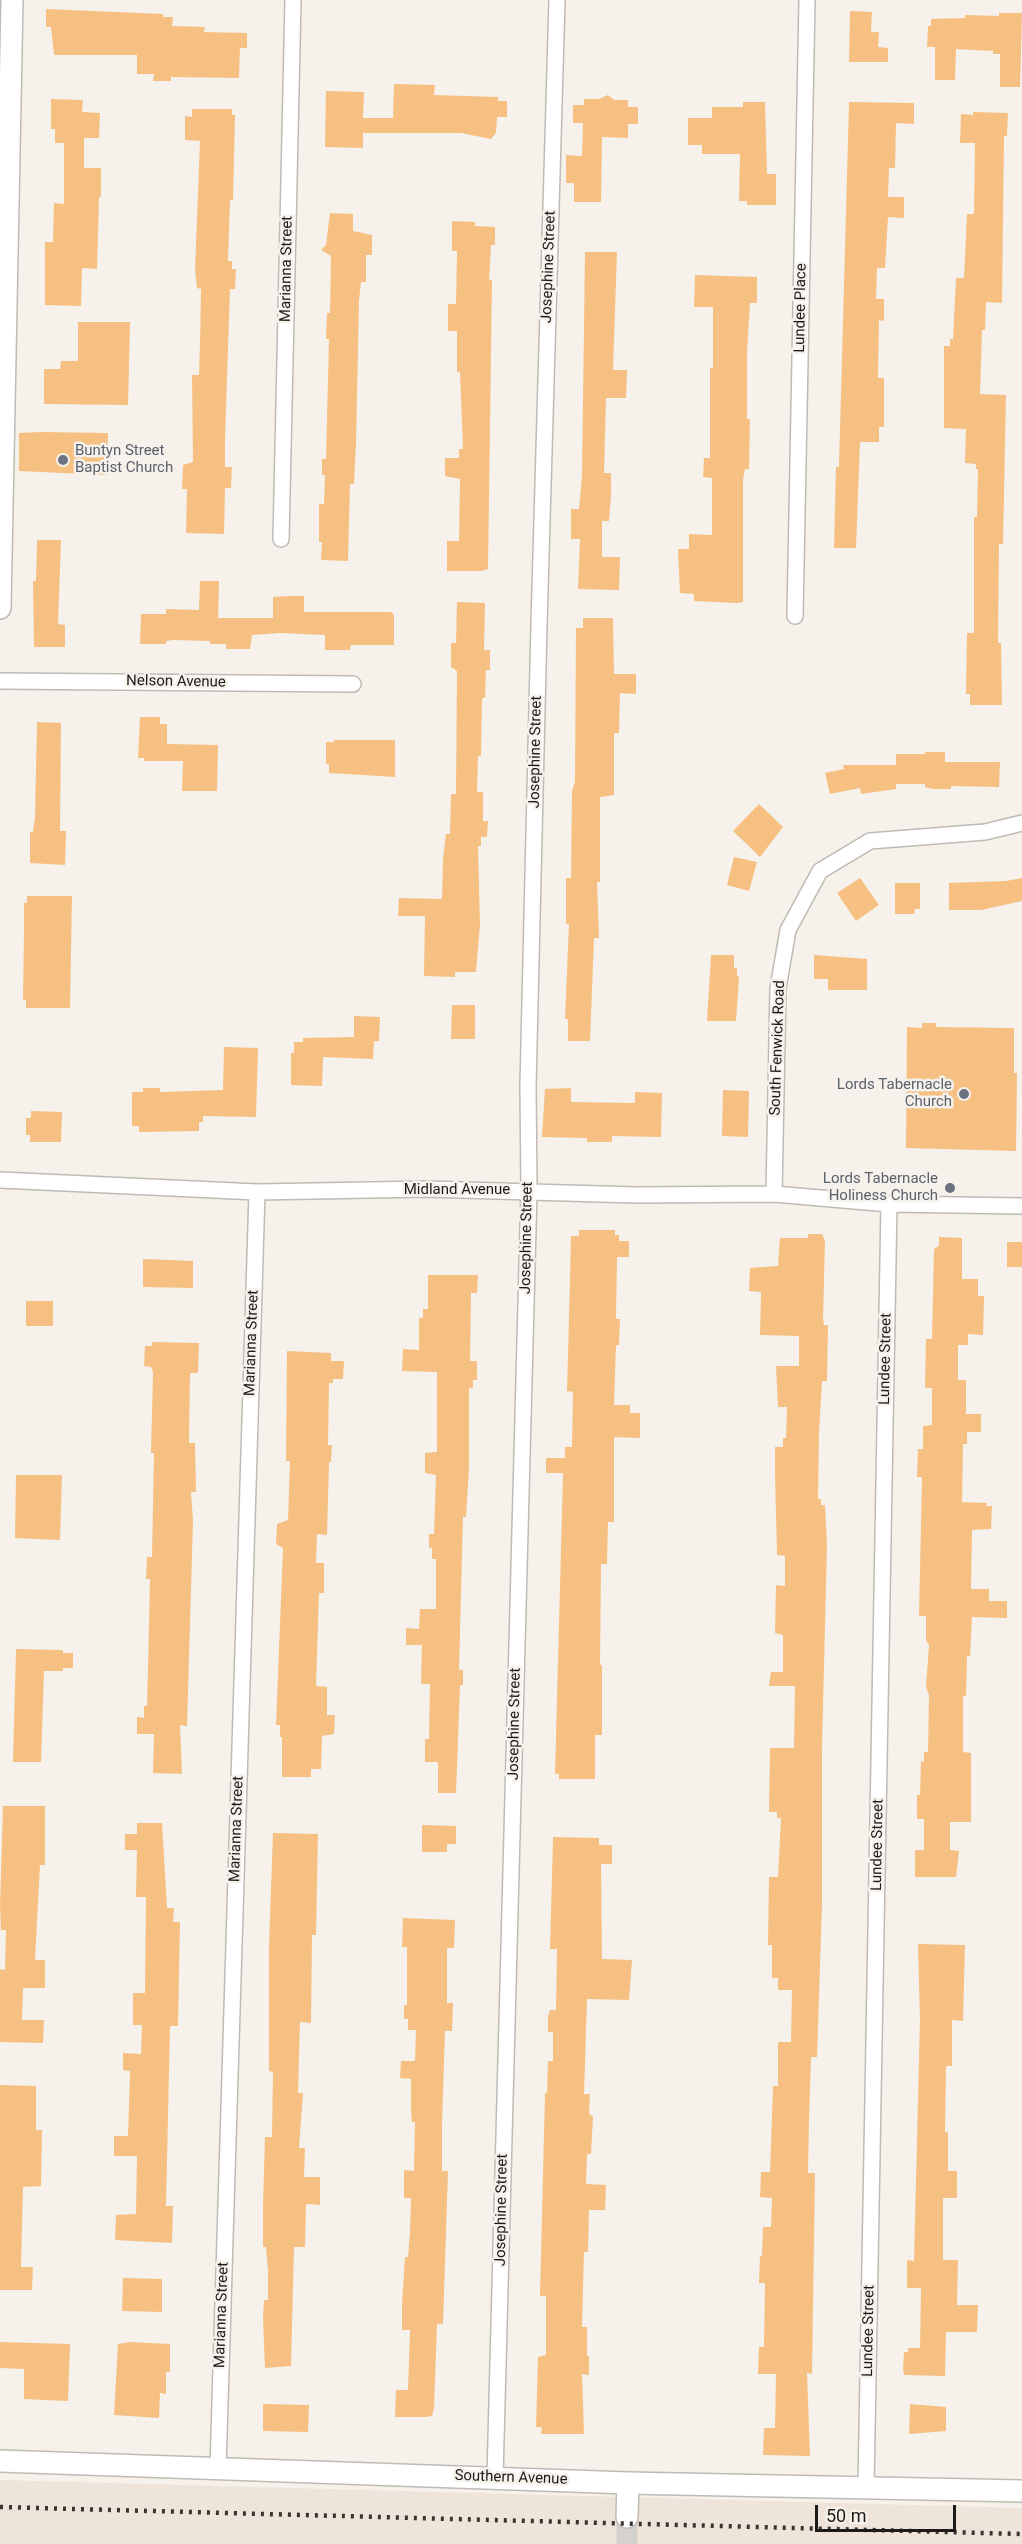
<!DOCTYPE html>
<style>
body{margin:0}
#map{position:relative;width:1022px;height:2544px;overflow:hidden;background:#f6f1eb;font-family:Roboto,sans-serif}
canvas{display:block}
.scale{position:absolute;left:815px;top:2505px;width:141px;height:27px;box-sizing:border-box;border:3px solid #1d1b19;border-top:0;padding-left:8px;font-size:18px;line-height:21px;white-space:nowrap;color:#1d1b19;-webkit-text-stroke:4px #f6f1eb;paint-order:stroke}
</style>
<div id="map">
<canvas width="1022" height="2544"></canvas>
<div class="scale">50 m</div>
</div>
<script>
const ctx = document.querySelector('canvas').getContext('2d');
ctx.lineJoin = 'round';
function fillPath(path, color) { ctx.fillStyle = color; ctx.fill(path, 'evenodd'); }
const poly = rows => new Path2D(rows.map(r => 'M' + r).join(''));
function strokePath(path, color, width, dash) { ctx.strokeStyle = color; ctx.lineWidth = width; ctx.lineCap = dash ? 'butt' : 'round'; ctx.setLineDash(dash || []); ctx.stroke(path); }
function write(font, color, halo, rows, align = 'center') {
  ctx.font = font + ' Roboto,sans-serif'; ctx.lineWidth = 5; ctx.setLineDash([]); ctx.textBaseline = 'middle'; ctx.strokeStyle = halo; ctx.fillStyle = color; for (const [text, x, y, turn = 0] of rows) {
    ctx.save(); ctx.translate(x, y); ctx.rotate((+turn || 0) * Math.PI / 180); ctx.textAlign = isNaN(turn) ? turn : align; if (halo) ctx.strokeText(text, 0, 0); ctx.fillText(text, 0, 0); ctx.restore();
  }
}
fillPath(poly([
 [0,2480,1022,2508,1022,2544,0,2544]
]), '#efe4d9');
fillPath(poly([
 [46,9,163,14,163,17,173,17,172,26,205,27,204,32,247,33,247,48,240,48,239,78,171,77,171,81,153,81,154,74,137,74,137,55,54,55,51,27,46,27],
 [850,11,872,12,871,32,879,32,878,47,888,48,888,62,849,62],
 [999,13,1022,13,1020,87,1000,87,1000,54,993,54,993,51,956,49,955,80,935,80,935,47,927,47,928,26,931,26,931,19,965,18,965,15,999,16],
 [394,84,435,85,434,95,498,97,498,101,507,101,507,117,497,117,496,133,491,139,461,133,363,133,363,148,325,147,326,91,364,92,363,118,393,118],
 [608,95,614,100,628,100,628,107,638,107,638,124,628,124,628,138,602,137,601,202,574,202,574,183,566,183,566,155,582,156,583,123,573,123,573,105,584,105,584,99,599,99],
 [51,99,83,100,82,112,100,113,99,138,84,138,84,168,101,168,101,197,99,197,97,269,82,268,81,306,45,305,45,242,53,242,54,203,64,204,64,143,55,143,55,129,51,129],
 [743,102,765,102,767,174,776,174,776,205,747,205,747,201,739,201,740,154,702,154,702,145,688,145,688,118,712,118,712,107,743,107],
 [849,102,914,103,914,124,896,123,895,168,889,168,888,197,904,197,904,218,888,217,885,268,877,268,876,299,884,299,884,321,879,320,878,378,884,378,884,427,879,427,879,442,860,442,856,548,834,548,836,467,839,467],
 [192,109,232,109,232,115,235,115,233,200,230,200,228,261,232,261,232,269,236,269,235,289,230,289,225,438,225,467,232,467,231,488,225,488,224,534,186,533,187,489,182,489,183,465,193,462,192,375,199,375,200,344,201,289,197,288,195,270,200,141,185,140,185,116,192,117],
 [973,112,1008,113,1007,136,1004,136,1002,303,986,302,985,330,982,330,980,394,1006,395,1003,544,999,544,998,643,1001,643,1002,705,970,705,970,694,966,694,967,633,974,633,974,517,977,517,978,469,976,469,976,464,965,463,966,429,944,428,944,346,950,346,950,339,953,339,956,278,964,278,967,214,974,214,975,143,960,143,961,114,973,115],
 [330,213,353,214,353,231,372,235,372,255,366,255,366,282,361,282,359,301,356,444,354,484,350,484,348,561,321,560,322,542,319,542,319,504,324,504,325,475,322,475,322,459,326,459,329,339,326,339,327,313,330,313,331,256,321,250,326,245],
 [452,221,475,222,475,226,495,227,495,245,491,245,489,280,492,280,488,569,481,571,447,571,447,541,459,541,460,479,445,476,445,458,459,458,459,449,463,449,460,372,457,372,457,331,448,331,448,304,456,304,457,251,452,251],
 [585,252,617,252,613,370,627,370,626,398,606,398,604,473,611,473,611,496,609,521,602,521,602,557,620,557,619,590,578,589,580,539,571,539,571,509,579,509,582,475],
 [695,275,757,277,757,303,750,303,747,352,747,419,750,419,749,469,745,469,743,480,743,602,736,603,694,601,694,594,680,593,678,549,689,549,689,534,712,535,712,478,703,477,704,458,710,458,710,368,713,368,713,307,694,307],
 [78,322,130,322,128,405,44,404,44,369,60,369,61,361,78,361],
 [41,432,108,433,107,475,19,471,19,433],
 [37,540,61,540,58,624,65,625,65,647,34,647,33,581,36,581],
 [200,581,219,581,218,618,273,618,273,597,289,596,304,596,304,612,391,612,394,615,394,645,351,645,350,650,325,650,325,635,280,633,252,635,250,649,226,649,226,644,210,644,210,641,173,640,166,641,166,644,140,644,141,614,166,614,166,609,199,610],
 [457,602,485,603,484,650,490,650,490,670,486,670,485,698,482,698,481,756,478,756,477,792,483,792,483,821,488,821,487,837,481,837,481,846,478,846,480,924,476,972,455,972,455,977,424,976,425,916,398,916,399,898,442,899,443,859,446,834,450,834,451,794,456,794,457,671,451,667,451,643,456,643],
 [583,618,613,618,614,674,636,674,636,694,620,693,619,733,614,733,614,795,600,797,600,882,597,882,599,938,594,938,590,1041,568,1041,568,1019,565,1019,569,924,566,924,566,878,571,878,572,791,575,782,576,628,583,628],
 [140,717,160,717,160,724,167,724,167,744,218,745,217,791,182,791,183,761,144,761,144,758,138,758],
 [37,722,61,723,60,831,66,831,65,865,30,863,30,832,33,832,35,817],
 [334,740,395,740,395,777,329,773,329,765,326,763,326,742,334,742],
 [925,752,945,752,945,762,1000,762,999,787,951,786,951,789,933,789,925,787,925,784,896,784,896,789,861,794,860,788,830,794,825,773,844,769,843,765,896,765,896,754,925,754],
 [759,804,783,827,760,857,733,831],
 [734,857,757,862,749,891,727,885],
 [860,878,879,905,856,921,837,893],
 [1022,878,1022,901,981,910,949,910,949,883,1006,881],
 [895,883,920,883,920,909,915,909,914,914,895,914],
 [27,896,72,896,70,1008,26,1008,26,1000,23,1000,24,933,24,903,27,903],
 [711,955,734,955,734,968,737,968,737,976,739,976,736,1021,707,1021],
 [814,955,867,959,867,990,828,990,828,979,814,979],
 [452,1005,475,1005,475,1039,451,1039],
 [354,1016,380,1017,379,1041,374,1041,373,1059,323,1057,322,1086,291,1085,291,1053,294,1053,294,1042,303,1042,303,1038,354,1037],
 [922,1023,936,1023,936,1027,1014,1028,1014,1073,1017,1073,1016,1151,906,1148,907,1027,922,1028],
 [224,1047,258,1048,256,1117,203,1116,203,1122,199,1122,199,1131,139,1132,139,1126,132,1126,132,1092,143,1092,143,1088,160,1088,160,1092,223,1090],
 [571,1088,571,1102,635,1103,635,1092,662,1093,661,1137,612,1136,612,1142,587,1142,587,1138,542,1137,545,1089],
 [723,1090,749,1091,748,1137,722,1136],
 [31,1111,62,1112,61,1142,30,1142,30,1135,26,1135,26,1118,31,1118],
 [579,1230,615,1230,615,1235,619,1235,619,1241,629,1241,629,1257,617,1257,616,1319,620,1319,619,1345,616,1345,614,1405,630,1405,630,1413,640,1413,640,1438,614,1437,614,1522,608,1522,607,1564,601,1564,600,1664,602,1666,602,1735,595,1735,595,1779,559,1779,559,1774,555,1774,563,1473,546,1473,546,1458,565,1458,565,1447,572,1447,573,1392,567,1391,570,1279,571,1236,579,1236],
 [808,1234,822,1234,825,1241,823,1318,824,1325,828,1325,827,1381,822,1381,819,1432,818,1499,821,1499,821,1505,825,1505,827,1544,822,1748,822,1904,817,2057,811,2057,809,2119,808,2173,815,2173,812,2374,807,2373,810,2456,763,2455,764,2428,775,2428,776,2374,758,2374,759,2347,764,2347,765,2283,759,2283,760,2256,762,2256,763,2227,771,2227,772,2198,760,2197,761,2172,770,2172,773,2086,778,2086,778,2042,791,2042,792,1990,778,1990,778,1978,772,1978,772,1945,768,1945,769,1877,778,1877,781,1818,777,1818,777,1812,769,1812,770,1748,794,1748,795,1686,769,1686,771,1672,783,1672,783,1635,775,1633,776,1585,785,1586,785,1556,777,1555,775,1474,775,1447,783,1447,783,1438,786,1438,787,1407,778,1407,776,1366,799,1366,799,1336,760,1335,761,1292,749,1291,750,1268,778,1266,780,1238,808,1238],
 [939,1237,962,1238,962,1279,978,1279,978,1296,984,1296,983,1335,968,1334,968,1345,958,1345,958,1380,966,1380,966,1414,981,1414,981,1432,967,1432,967,1444,963,1444,962,1502,987,1503,986,1506,992,1506,991,1529,972,1530,971,1589,989,1589,989,1601,1007,1601,1007,1618,972,1617,970,1656,967,1656,966,1696,963,1696,963,1752,971,1753,971,1822,950,1822,950,1850,959,1851,956,1877,915,1877,915,1850,924,1850,924,1819,917,1819,917,1795,920,1795,921,1761,924,1762,924,1752,928,1752,929,1695,926,1687,929,1645,926,1640,926,1616,919,1616,922,1477,917,1477,918,1449,923,1449,923,1426,932,1425,932,1388,925,1388,926,1339,932,1339,934,1249,939,1246],
 [1007,1242,1022,1242,1022,1267,1007,1267],
 [143,1259,193,1261,193,1288,143,1287],
 [428,1275,478,1275,477,1293,471,1293,470,1361,477,1361,477,1380,473,1380,473,1388,469,1388,469,1468,466,1517,463,1517,459,1670,463,1670,463,1685,460,1685,456,1793,438,1793,438,1762,425,1762,425,1739,429,1739,430,1684,421,1684,422,1645,406,1645,406,1628,419,1629,420,1609,436,1609,436,1559,432,1559,432,1548,429,1548,429,1534,434,1534,436,1475,425,1473,425,1453,437,1452,437,1372,402,1371,403,1349,419,1350,419,1318,423,1318,423,1309,428,1309],
 [26,1301,53,1301,53,1326,26,1326],
 [152,1342,199,1343,198,1373,190,1373,189,1437,189,1443,195,1443,196,1492,191,1492,193,1520,187,1726,180,1725,182,1774,153,1773,154,1734,137,1734,137,1717,144,1718,144,1706,147,1706,148,1669,150,1579,146,1579,147,1557,152,1557,154,1453,151,1453,153,1372,151,1367,144,1366,145,1346,152,1346],
 [287,1351,331,1353,331,1361,344,1361,343,1379,333,1379,333,1383,329,1383,328,1445,332,1445,331,1462,329,1462,327,1535,317,1534,316,1563,324,1563,324,1593,319,1593,316,1686,327,1687,327,1715,335,1715,334,1734,322,1736,321,1769,311,1769,311,1777,282,1777,282,1737,280,1737,280,1725,276,1725,283,1548,276,1544,277,1524,288,1520,290,1461,286,1461],
 [16,1475,62,1475,60,1540,15,1538],
 [16,1649,63,1650,63,1653,73,1653,73,1668,63,1668,63,1671,44,1671,41,1762,13,1762],
 [3,1806,45,1806,45,1865,40,1865,35,1960,45,1960,45,1988,23,1988,22,2020,44,2020,43,2043,0,2042,0,1969,5,1970,6,1930,1,1930,0,1905],
 [137,1823,162,1823,167,1908,174,1908,173,1922,180,1922,178,2026,170,2026,166,2206,173,2206,172,2243,115,2240,116,2215,136,2214,137,2156,114,2156,114,2136,128,2136,130,2071,123,2070,123,2053,141,2054,142,2025,133,2025,133,1993,145,1993,146,1897,136,1897,137,1850,125,1850,125,1834,137,1834],
 [422,1825,456,1826,456,1844,447,1844,447,1852,422,1852],
 [273,1833,318,1834,316,1935,312,1935,311,2023,300,2022,298,2093,303,2093,299,2148,305,2148,304,2177,320,2177,320,2205,306,2204,305,2247,294,2247,291,2366,265,2368,263,2318,264,2300,268,2300,268,2271,266,2247,263,2247,263,2204,265,2137,272,2137,273,2072,269,2071,269,1946],
 [553,1837,599,1838,599,1845,612,1845,612,1864,601,1864,602,1959,632,1960,629,2000,587,1999,584,2094,590,2094,589,2113,593,2117,591,2154,587,2154,586,2184,606,2185,605,2210,589,2210,588,2252,584,2252,582,2327,587,2327,587,2356,589,2356,589,2375,582,2374,584,2434,541,2434,542,2427,536,2427,538,2357,546,2355,546,2296,540,2296,545,2093,547,2093,548,2061,553,2061,553,2032,548,2032,548,2017,550,2010,556,2010,557,1949,550,1949],
 [403,1918,455,1920,454,1948,447,1948,447,2003,453,2003,452,2031,445,2031,442,2123,442,2171,448,2171,443,2324,437,2324,434,2408,432,2416,425,2417,395,2417,396,2390,408,2390,410,2330,402,2330,402,2304,405,2257,408,2257,410,2232,411,2198,404,2198,404,2170,414,2171,415,2122,412,2122,411,2109,411,2079,400,2078,401,2061,415,2061,416,2030,408,2030,408,2019,404,2019,404,2005,407,2005,407,1947,402,1947],
 [918,1944,965,1945,963,2021,952,2020,952,2066,946,2066,945,2132,948,2132,948,2171,957,2171,957,2198,943,2198,943,2260,958,2260,957,2305,978,2305,977,2332,946,2332,945,2376,904,2375,903,2369,904,2352,908,2352,908,2348,920,2348,921,2288,907,2288,907,2260,914,2261,920,2019],
 [0,2085,36,2086,36,2130,42,2130,41,2186,23,2187,21,2267,33,2267,32,2290,0,2290],
 [123,2278,162,2279,162,2312,122,2311],
 [0,2342,70,2344,68,2401,24,2399,24,2369,0,2368],
 [130,2342,170,2344,170,2372,166,2372,166,2394,160,2393,159,2418,114,2415,118,2344],
 [263,2404,309,2405,308,2432,263,2431],
 [910,2404,946,2407,946,2431,909,2434]
]), '#f5c082');
strokePath(poly([
 [627,2544,627,2517]
]), '#d5d1cc', 21, [21, 10]);
const street = poly([
 [281,539,293,0],
 [795,616,807,0],
 [0,681,353,684],
 [0,1180,257,1192,427,1189,636,1195,774,1194,889,1204,1022,1206],
 [774,1194,778,988,788,930,820,871,870,841,985,832,1022,823],
 [218,2467,257,1192],
 [495,2477,529,1190,528,1086,539,624,557,0],
 [866,2486,889,1204]
]);
const secondary = poly([
 [0,608,12,0],
 [0,2461,628,2483,1022,2491],
 [627,2517,628,2483]
]);
strokePath(street, '#bfbab4', 18);
strokePath(secondary, '#bfbab4', 24);
strokePath(street, '#fff', 15);
strokePath(secondary, '#fff', 21);
strokePath(poly([
 [0,2507,1022,2534]
]), '#373432', 4.5, [3, 6]);
for (const [x, y, r, color] of [
 [63,460,6,"#6b7280"],
 [964,1094,6,"#6b7280"],
 [950,1188,6,"#6b7280"]
]) { const dot = new Path2D(); dot.arc(x, y, r, 0, 2 * Math.PI); ctx.fillStyle = color; ctx.fill(dot); strokePath(dot, '#f6f1eb', 2); }
write('15px', '#1d1b19', '#f6f1eb', [
 ["Josephine Street",549,267,-88],
 ["Marianna Street",287,269,-89],
 ["Lundee Place",801,308,-89],
 ["Nelson Avenue",176,682,1],
 ["Josephine Street",536,752,-89],
 ["South Fenwick Road",778,1048,-88],
 ["Midland Avenue",457,1190],
 ["Josephine Street",527,1238,-89],
 ["Marianna Street",252,1343,-88],
 ["Lundee Street",886,1359,-89],
 ["Josephine Street",515,1724,-89],
 ["Marianna Street",237,1829,-88],
 ["Lundee Street",878,1845,-89],
 ["Josephine Street",502,2210,-89],
 ["Marianna Street",222,2315,-88],
 ["Lundee Street",869,2331,-89],
 ["Southern Avenue",511,2478,2]
]);
write('15px', '#5b616d', '#f6f1eb', [
 ["Buntyn Street",75,451,"left"],
 ["Baptist Church",75,468,"left"],
 ["Lords Tabernacle",952,1085],
 ["Church",952,1102],
 ["Lords Tabernacle",938,1179],
 ["Holiness Church",938,1196]
], 'right');
</script>
